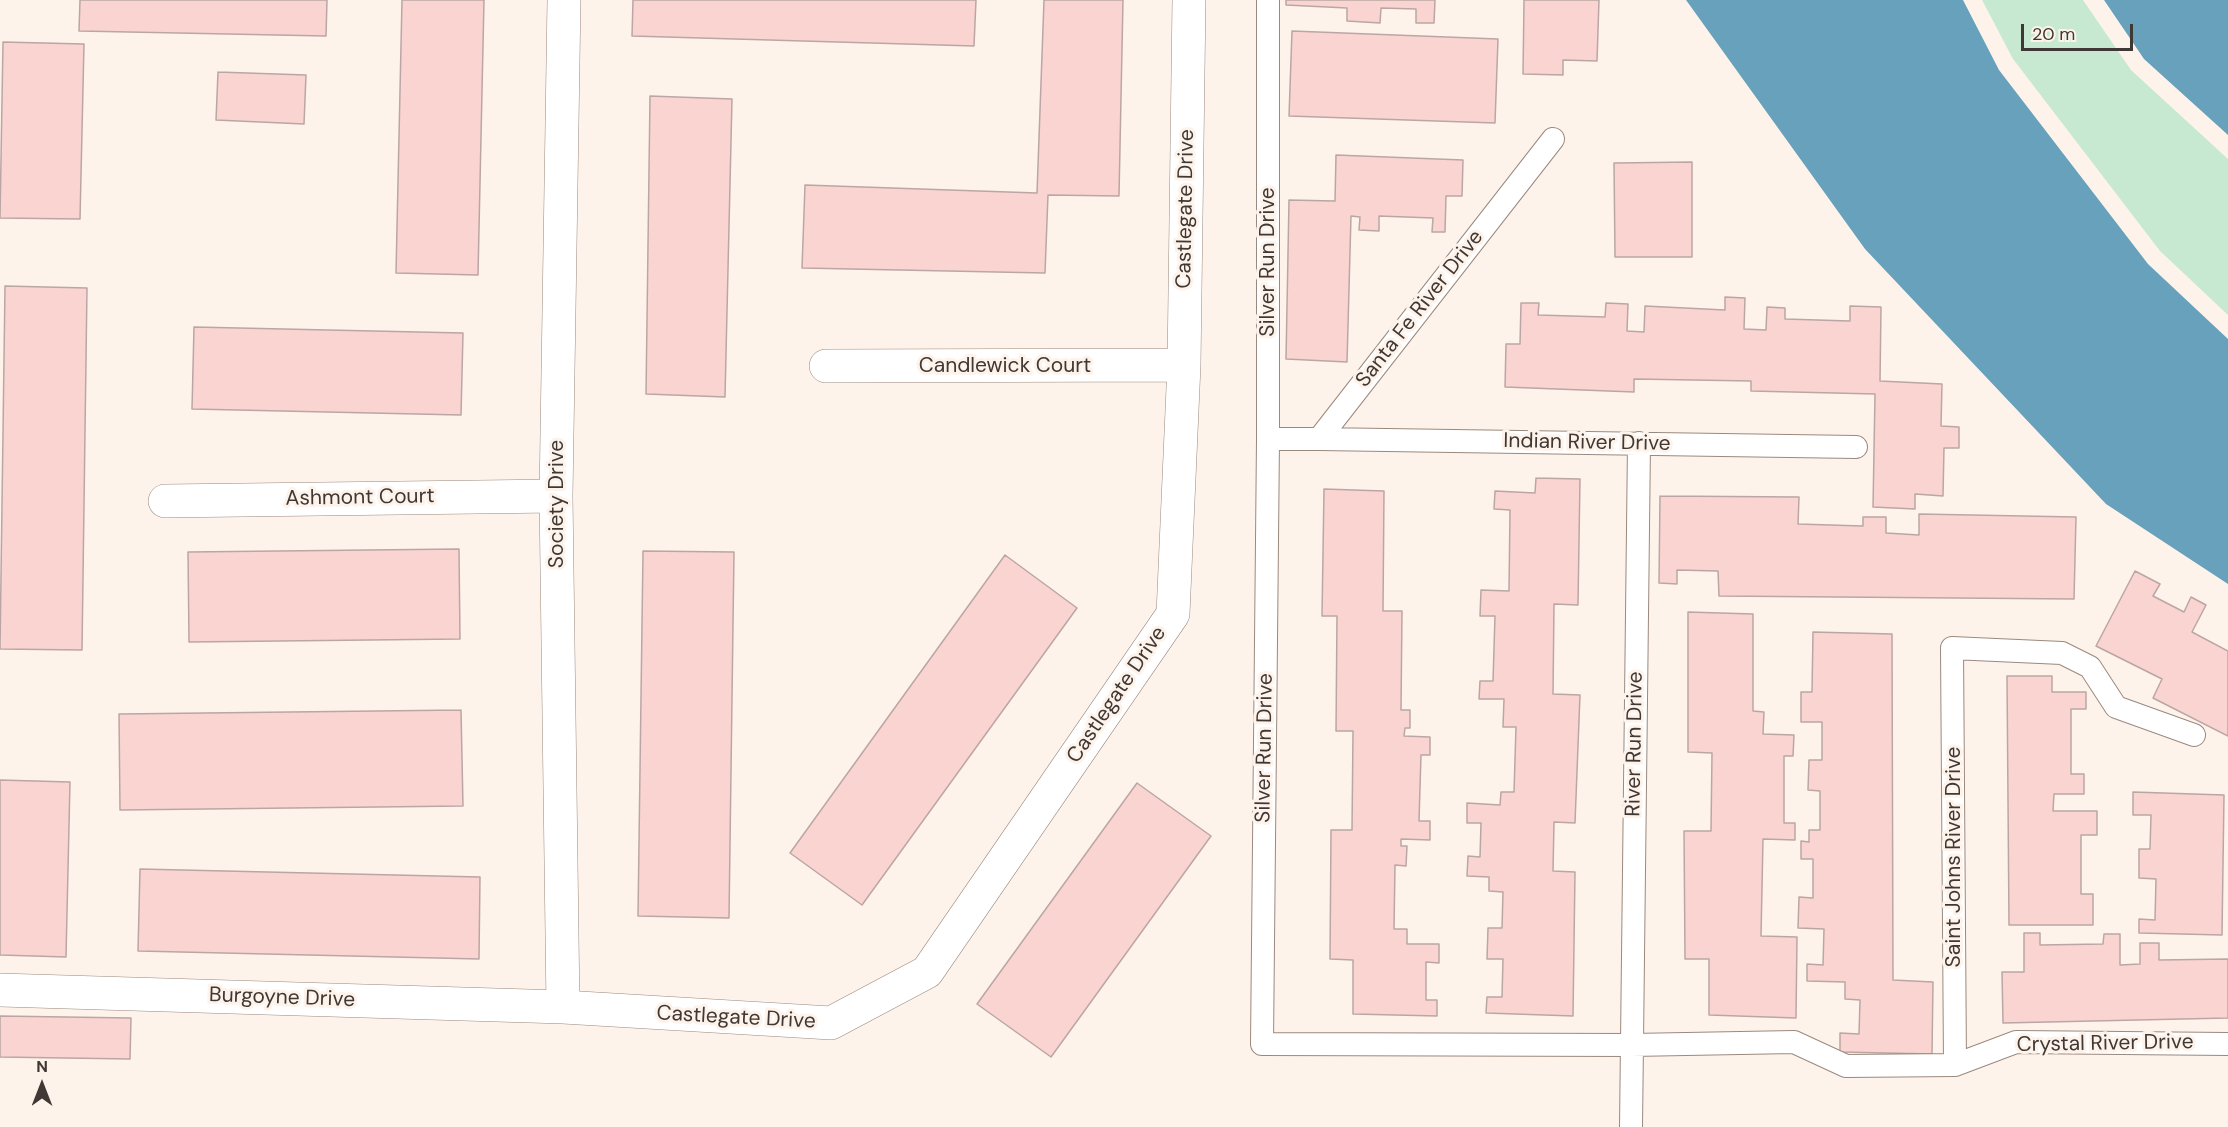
<!DOCTYPE html>
<style>
body{margin:0}
#map{position:relative;width:2228px;height:1127px;overflow:hidden;background:#fef3eb;font-family:"DM Sans",sans-serif}
canvas{display:block}
.north{position:absolute;left:12px;top:1055px;width:60px;height:60px;-webkit-text-stroke:4px #fef3eb;paint-order:stroke;rotate:0deg;font-size:16px;font-weight:700;line-height:24px;text-align:center;color:#403834}
.north::after{content:'';display:block;margin:auto;width:21px;height:27px;background:#403834;clip-path:polygon(50% 0,100% 100%,50% 72%,0 100%)}
.scale{position:absolute;left:2021px;top:24px;width:112px;height:27px;box-sizing:border-box;border:3px solid #403834;border-top:0;padding-left:8px;font-size:18px;line-height:21px;white-space:nowrap;color:#403834;-webkit-text-stroke:4px #fef3eb;paint-order:stroke}
</style>
<div id="map">
<canvas width="2228" height="1127"></canvas>
<div class="north">N</div>
<div class="scale">20 m</div>
</div>
<script>
const ctx = document.querySelector('canvas').getContext('2d');
ctx.lineJoin = 'round';
function fillPath(path, color) { ctx.fillStyle = color; ctx.fill(path, 'evenodd'); }
const poly = rows => new Path2D(rows.map(r => 'M' + r).join(''));
function strokePath(path, color, width, dash) { ctx.strokeStyle = color; ctx.lineWidth = width; ctx.lineCap = dash ? 'butt' : 'round'; ctx.setLineDash(dash || []); ctx.stroke(path); }
function write(font, color, halo, rows, align = 'center') {
  ctx.font = font + ' "DM Sans",sans-serif'; ctx.lineWidth = 6; ctx.setLineDash([]); ctx.textBaseline = 'middle'; ctx.strokeStyle = halo; ctx.fillStyle = color; for (const [text, x, y, turn = 0] of rows) {
    ctx.save(); ctx.translate(x, y); ctx.rotate((+turn || 0) * Math.PI / 180); ctx.textAlign = isNaN(turn) ? turn : align; if (halo) ctx.strokeText(text, 0, 0); ctx.fillText(text, 0, 0); ctx.restore();
  }
}
fillPath(poly([
 [1982,0,2083,0,2131,70,2228,159,2228,315,2160,251,2013,59]
]), '#c7e9d1');
fillPath(poly([
 [1686,0,1963,0,1999,70,2148,264,2228,339,2228,584,2106,504,1865,249],
 [2104,0,2228,0,2228,135,2144,59]
]), '#67a1bc');
const building = poly([
 [80,0,327,0,326,36,79,31,80,0],
 [402,0,484,0,478,275,396,273,402,0],
 [633,0,976,0,974,46,632,36,633,0],
 [1044,0,1123,0,1119,196,1048,195,1045,273,802,268,805,185,1037,193,1044,0],
 [1286,0,1435,0,1434,23,1416,23,1416,9,1381,8,1380,23,1347,21,1347,8,1286,5,1286,0],
 [1524,0,1599,0,1597,61,1563,60,1563,75,1523,74,1524,0],
 [1292,31,1498,39,1495,123,1289,116,1292,31],
 [3,42,84,44,80,219,0,218,3,42],
 [218,72,306,75,304,124,216,120,218,72],
 [650,96,732,99,725,397,646,394,650,96],
 [1336,155,1463,160,1462,196,1446,196,1445,232,1432,232,1433,218,1379,216,1379,231,1359,230,1360,217,1351,216,1347,362,1286,359,1289,200,1335,201,1336,155],
 [1692,162,1692,257,1615,257,1614,163,1692,162],
 [5,286,87,288,82,650,0,649,5,286],
 [1725,297,1745,298,1744,329,1766,330,1767,307,1785,308,1785,319,1850,321,1850,306,1881,307,1880,381,1942,384,1941,426,1959,427,1959,448,1944,448,1943,496,1915,494,1915,509,1873,507,1875,394,1751,391,1751,381,1634,379,1634,392,1505,387,1506,344,1520,344,1521,303,1539,303,1538,315,1605,317,1606,303,1628,304,1627,331,1644,332,1645,306,1725,310,1725,297],
 [194,327,463,333,461,415,192,409,194,327],
 [1536,478,1580,479,1578,605,1554,604,1553,694,1580,695,1575,823,1554,822,1553,871,1575,872,1573,1016,1486,1013,1487,997,1502,997,1503,959,1487,959,1488,928,1502,928,1503,892,1489,891,1489,877,1467,876,1468,856,1480,857,1481,823,1467,823,1467,803,1500,805,1501,792,1514,792,1516,727,1503,727,1504,699,1479,699,1480,681,1493,681,1495,616,1480,616,1481,590,1509,591,1510,510,1494,509,1495,491,1535,493,1536,478],
 [1324,489,1384,491,1383,611,1402,611,1401,710,1410,710,1410,728,1405,728,1404,736,1430,737,1430,755,1421,755,1419,821,1430,821,1430,840,1401,839,1401,846,1407,846,1406,866,1395,865,1394,929,1407,929,1407,944,1439,944,1439,963,1426,962,1426,1000,1437,1000,1437,1016,1353,1014,1353,960,1330,959,1331,830,1352,830,1353,731,1336,731,1337,616,1322,616,1324,489],
 [1660,496,1799,497,1798,524,1863,526,1863,517,1886,517,1886,533,1919,535,1919,514,2076,517,2074,599,1719,596,1718,571,1677,570,1677,584,1659,583,1660,496],
 [459,549,460,639,189,642,188,552,459,549],
 [643,551,734,552,729,918,638,916,643,551],
 [1005,555,1077,608,862,905,790,853,1005,555],
 [2135,571,2160,584,2153,596,2184,612,2191,597,2206,605,2192,632,2228,651,2228,736,2153,698,2162,679,2096,646,2135,571],
 [1688,612,1753,614,1753,711,1764,712,1763,734,1794,735,1793,756,1784,756,1784,823,1795,823,1795,840,1763,839,1761,936,1797,937,1796,1018,1709,1015,1709,959,1685,959,1684,831,1711,831,1712,753,1688,752,1688,612],
 [1813,632,1892,634,1893,980,1933,982,1932,1054,1840,1052,1840,1033,1859,1034,1860,1000,1845,999,1845,982,1807,981,1807,964,1823,965,1824,929,1798,928,1799,897,1813,898,1813,859,1801,859,1801,841,1809,842,1809,830,1820,830,1820,791,1808,790,1809,760,1822,760,1822,722,1801,722,1801,692,1812,692,1813,632],
 [2007,676,2052,676,2052,692,2086,692,2086,709,2071,709,2071,774,2084,774,2084,794,2054,794,2053,811,2097,811,2097,835,2081,835,2081,894,2093,894,2093,925,2009,925,2007,676],
 [461,710,463,806,120,810,119,714,461,710],
 [0,780,70,782,66,957,0,955,0,780],
 [1137,783,1211,836,1051,1057,977,1004,1137,783],
 [2133,792,2224,795,2222,935,2139,933,2139,919,2155,920,2156,879,2139,878,2139,849,2150,849,2151,815,2133,815,2133,792],
 [140,869,480,877,479,959,138,951,140,869],
 [2024,933,2040,933,2040,945,2103,944,2104,934,2120,934,2120,965,2140,964,2140,943,2159,943,2159,960,2228,959,2228,1018,2003,1023,2002,972,2024,972,2024,933],
 [0,1016,131,1018,130,1059,0,1057,0,1016]
]);
fillPath(building, '#fad4d0');
strokePath(building, '#bba6a4', 1.5);
const lane = poly([
 [1268,0,1268,439,1262,1044,1632,1045,1794,1042,1846,1066,1955,1065,2016,1042,2228,1044],
 [1268,439,1319,439,1553,139],
 [1319,439,1856,447],
 [1955,1065,1952,648,2062,653,2090,667,2116,707,2194,735],
 [1631,1127,1639,443]
]);
const street = poly([
 [826,366,1184,365],
 [165,501,556,496],
 [0,990,563,1007,831,1023,927,972,1173,614,1184,365,1189,0],
 [563,1007,556,496,564,0]
]);
strokePath(lane, '#9a897e', 24);
strokePath(street, '#9a897e', 34);
strokePath(lane, '#fff', 22);
strokePath(street, '#fff', 33);
write('21px', '#403834', '#fef3eb', [
 ["Castlegate Drive",1186,209,-89],
 ["Silver Run Drive",1268,262,-90],
 ["Santa Fe River Drive",1420,309,-52],
 ["Candlewick Court",1005,366],
 ["Indian River Drive",1587,443,1],
 ["Ashmont Court",360,498,-1],
 ["Society Drive",557,504,-90],
 ["Castlegate Drive",1117,695,-56],
 ["River Run Drive",1635,744,-89],
 ["Silver Run Drive",1265,748,-89],
 ["Saint Johns River Drive",1954,857,-90],
 ["Burgoyne Drive",282,998,2],
 ["Castlegate Drive",736,1018,3],
 ["Crystal River Drive",2105,1044,-1]
]);
</script>
